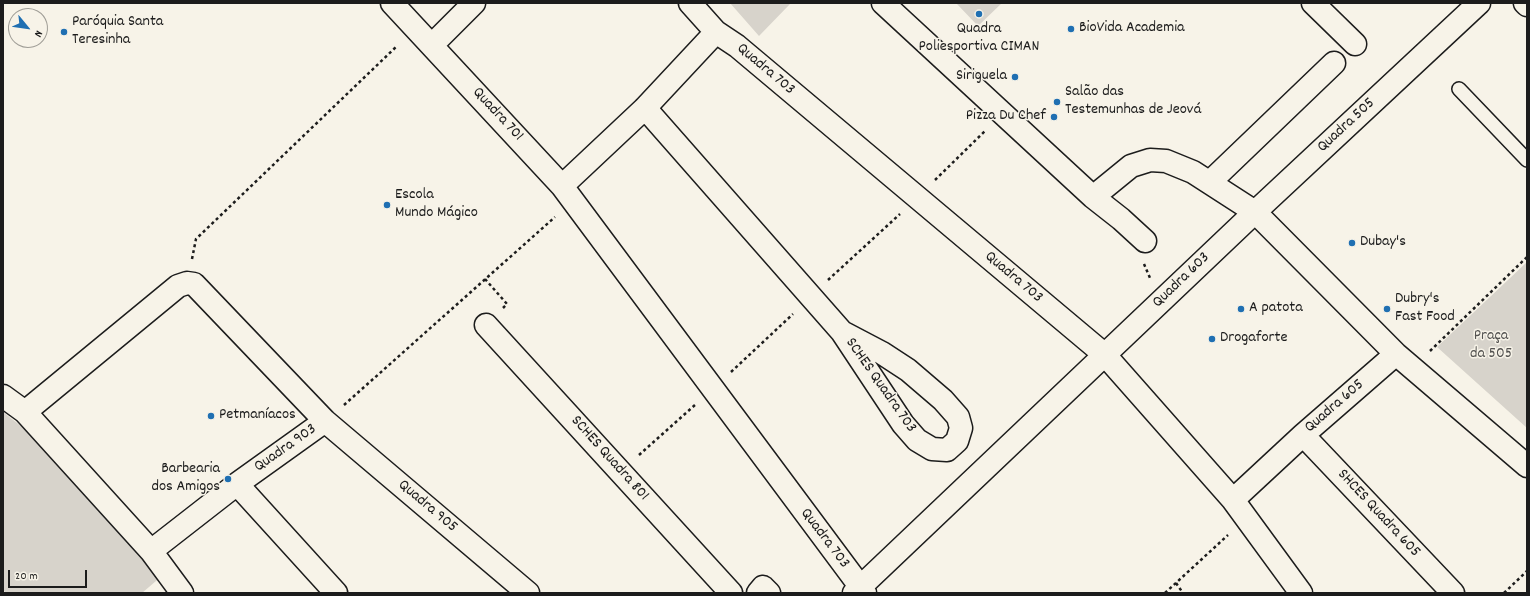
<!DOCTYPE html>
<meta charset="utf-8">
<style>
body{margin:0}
#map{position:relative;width:1530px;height:596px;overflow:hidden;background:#f7f3e8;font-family:Dekko,sans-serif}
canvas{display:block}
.frame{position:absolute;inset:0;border:4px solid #1c1c1c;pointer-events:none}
.north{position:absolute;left:8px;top:8px;width:40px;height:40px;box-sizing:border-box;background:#f7f3e8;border:1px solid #9f9d96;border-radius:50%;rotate:119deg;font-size:11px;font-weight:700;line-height:16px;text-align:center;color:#1c1c1c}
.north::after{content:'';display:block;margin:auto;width:14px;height:18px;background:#1f6fb2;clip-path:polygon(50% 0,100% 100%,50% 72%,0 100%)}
.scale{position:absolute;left:8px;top:570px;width:79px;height:18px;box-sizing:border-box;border:2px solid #1c1c1c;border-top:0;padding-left:5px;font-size:12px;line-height:14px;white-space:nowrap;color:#1c1c1c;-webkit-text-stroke:3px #f7f3e8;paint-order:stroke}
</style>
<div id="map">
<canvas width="1530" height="596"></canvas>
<div class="frame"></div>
<div class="north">N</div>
<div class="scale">20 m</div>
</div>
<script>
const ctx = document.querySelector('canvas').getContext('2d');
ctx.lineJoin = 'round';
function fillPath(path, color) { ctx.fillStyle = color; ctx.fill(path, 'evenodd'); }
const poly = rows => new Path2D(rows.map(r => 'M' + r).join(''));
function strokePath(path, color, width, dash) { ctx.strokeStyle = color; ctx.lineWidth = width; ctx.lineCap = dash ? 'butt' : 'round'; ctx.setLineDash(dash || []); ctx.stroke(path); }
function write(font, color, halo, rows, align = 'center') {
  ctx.font = font + ' Dekko,sans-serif'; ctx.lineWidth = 3; ctx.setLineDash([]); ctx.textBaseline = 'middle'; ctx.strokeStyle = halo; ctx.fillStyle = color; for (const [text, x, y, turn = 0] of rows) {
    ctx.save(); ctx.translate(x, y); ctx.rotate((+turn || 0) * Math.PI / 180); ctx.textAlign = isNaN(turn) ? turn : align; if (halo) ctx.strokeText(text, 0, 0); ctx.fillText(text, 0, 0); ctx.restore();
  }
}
fillPath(poly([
 [730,3,791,3,759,36],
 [956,3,1002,3,978,26],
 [1527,262,1527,428,1437,347],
 [3,412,26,430,81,481,163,575,142,593,6,593,3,590]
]), '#d7d3cb');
const lane = poly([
 [1459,89,1527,160]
]);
const street = poly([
 [392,3,562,186,865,593],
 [690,3,716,32,737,46,1105,355,1233,500,1301,593],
 [883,3,1093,197,1131,166,1150,160,1166,161,1193,172,1255,212,1396,354,1527,466],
 [1313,3,1355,44],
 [1525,3,1527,5],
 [432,45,474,3],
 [645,108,842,332,903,424,917,440,932,449,947,450,957,441,961,428,958,417,943,400,908,370,882,353,842,332],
 [1210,182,1334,63],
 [562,186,645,108,716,32],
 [1093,197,1121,219,1145,241],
 [486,325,731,593],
 [3,396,25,412,151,551,182,593],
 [25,412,178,286,187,283,194,284,325,421,528,593],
 [1303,435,1453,593],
 [237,484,336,593],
 [1233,500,1303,435,1396,354],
 [151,551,237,484,325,421],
 [758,593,763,587,769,593],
 [854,593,1255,212,1479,3]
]);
strokePath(lane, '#1c1c1c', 16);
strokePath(street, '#1c1c1c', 25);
strokePath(poly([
 [935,180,985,131],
 [192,259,196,239,397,46],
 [1144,264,1150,278],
 [485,279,507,304,503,308],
 [828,280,900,214],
 [1430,351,1527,257],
 [731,372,793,314],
 [344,405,555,217],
 [639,455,695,405],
 [1176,583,1183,593],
 [1165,593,1228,535],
 [1504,593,1527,571]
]), '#1c1c1c', 2.5, [3, 3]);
strokePath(lane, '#f7f3e8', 13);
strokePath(street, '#f7f3e8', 22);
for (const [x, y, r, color] of [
 [979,14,4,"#1f6fb2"],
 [1071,29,4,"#1f6fb2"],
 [64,32,4,"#1f6fb2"],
 [1015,77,4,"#1f6fb2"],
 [1057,102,4,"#1f6fb2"],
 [1054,117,4,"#1f6fb2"],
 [387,205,4,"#1f6fb2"],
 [1352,243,4,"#1f6fb2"],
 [1241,309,4,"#1f6fb2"],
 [1387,309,4,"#1f6fb2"],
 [1212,339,4,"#1f6fb2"],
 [211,416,4,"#1f6fb2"],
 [228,479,4,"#1f6fb2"]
]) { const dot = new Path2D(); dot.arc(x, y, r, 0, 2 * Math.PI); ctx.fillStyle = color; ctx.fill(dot); strokePath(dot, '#f7f3e8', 1.5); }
write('16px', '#1c1c1c', '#f7f3e8', [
 ["Paróquia Santa",72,23],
 ["Teresinha",72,41],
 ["BioVida Academia",1079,29],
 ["Quadra",979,30,"center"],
 ["Poliesportiva CIMAN",979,48,"center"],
 ["Siriguela",1007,77,"right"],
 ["Salão das",1065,93],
 ["Testemunhas de Jeová",1065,111],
 ["Pizza Du Chef",1046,117,"right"],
 ["Escola",395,196],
 ["Mundo Mágico",395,214],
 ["Dubay's",1360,243],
 ["Dubry's",1395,300],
 ["Fast Food",1395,318],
 ["A patota",1249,309],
 ["Drogaforte",1220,339],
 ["Petmaníacos",219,416],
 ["Barbearia",220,470,"right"],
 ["dos Amigos",220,488,"right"]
], 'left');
write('16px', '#1c1c1c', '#f7f3e8', [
 ["Quadra 703",765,70,40],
 ["Quadra 701",497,115,47],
 ["Quadra 505",1347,126,-43],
 ["Quadra 703",1013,278,40],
 ["Quadra 603",1182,281,-44],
 ["SCHES Quadra 703",880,386,55],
 ["Quadra 605",1335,407,-41],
 ["Quadra 903",286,449,-35],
 ["SCHES Quadra 801",609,459,48],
 ["Quadra 905",427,507,40],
 ["SHCES Quadra 605",1378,514,47],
 ["Quadra 703",824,539,53]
]);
write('16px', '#545351', '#f7f3e8', [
 ["Praça",1491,337],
 ["da 505",1491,355]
]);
</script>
